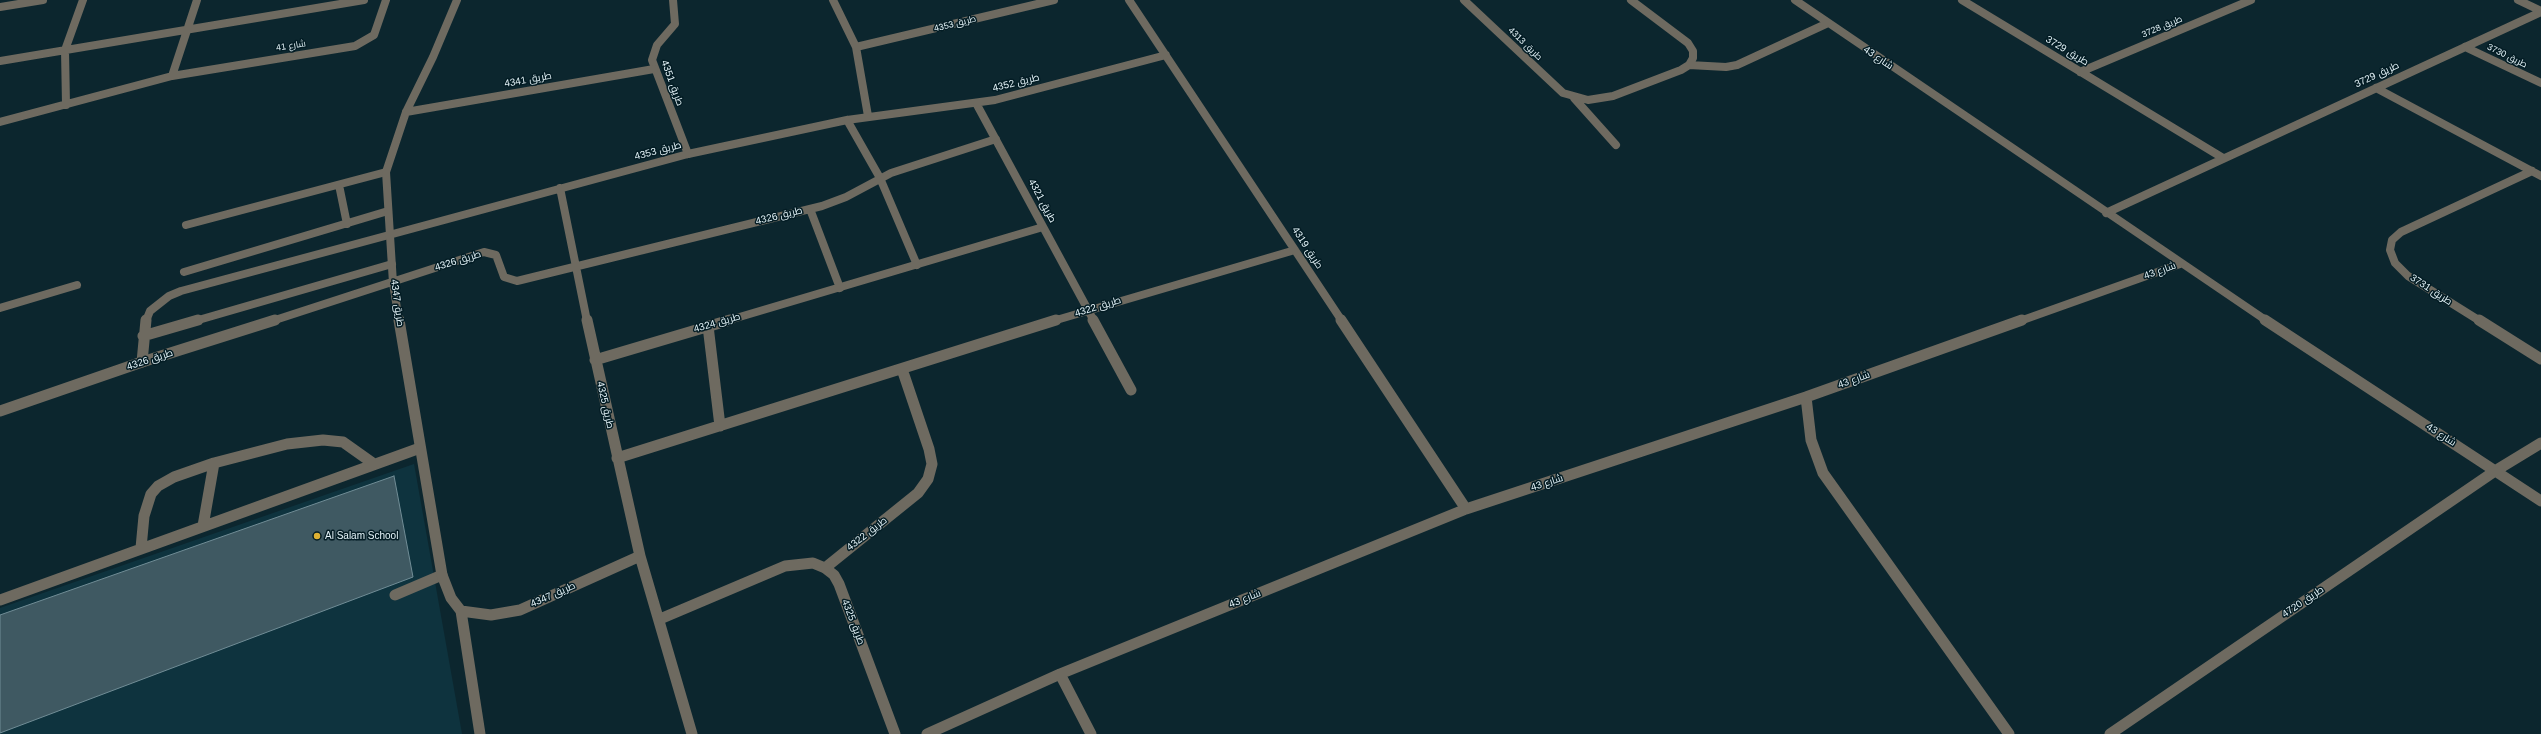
<!DOCTYPE html>
<meta charset="utf-8">
<style>
body{margin:0}
canvas{display:block;background:#0c262e}
</style>
<canvas width="2541" height="734"></canvas>
<script>
const ctx = document.querySelector('canvas').getContext('2d');
ctx.lineJoin = 'round';
function fillPath(path, color) { ctx.fillStyle = color; ctx.fill(path, 'evenodd'); }
const poly = rows => new Path2D(rows.map(r => 'M' + r).join(''));
function strokePath(path, color, width, dash) { ctx.strokeStyle = color; ctx.lineWidth = width; ctx.lineCap = dash ? 'butt' : 'round'; ctx.setLineDash(dash || []); ctx.stroke(path); }
function write(font, color, halo, rows, align = 'center') {
  ctx.font = font + ' Arial,Cairo,sans-serif'; ctx.lineWidth = 3; ctx.setLineDash([]); ctx.textBaseline = 'middle'; ctx.strokeStyle = halo; ctx.fillStyle = color; for (const [text, x, y, turn = 0] of rows) {
    ctx.save(); ctx.translate(x, y); ctx.rotate((+turn || 0) * Math.PI / 180); ctx.textAlign = isNaN(turn) ? turn : align; if (halo) ctx.strokeText(text, 0, 0); ctx.fillText(text, 0, 0); ctx.restore();
  }
}
fillPath(poly([
 [414,464,462,734,0,734,0,608]
]), '#0e333e');
const building = poly([
 [394,476,413,577,0,733,0,615,394,476]
]);
fillPath(building, '#3f5962');
strokePath(building, '#718d96', 1);
strokePath(poly([
 [673,0,675,24,657,45,652,60,688,154],
 [339,185,347,224],
 [186,225,386,172],
 [184,272,388,211],
 [0,308,77,285],
 [146,321,150,311,169,296,181,291,389,235],
 [195,321,392,264]
]), '#6e6a60', 8);
strokePath(poly([
 [143,336,198,320],
 [142,362,146,320],
 [203,526,214,463],
 [141,548,144,516,151,494,158,486,174,477,214,463,287,444,323,440,343,442,374,464],
 [395,595,442,575],
 [0,600,420,448]
]), '#6e6a60', 11);
strokePath(poly([
 [833,0,856,47,868,116],
 [1129,0,1342,321],
 [1464,0,1563,93,1588,100,1613,96,1681,70,1689,65,1693,58,1693,51,1688,43,1631,0],
 [1795,0,2267,321],
 [1962,0,2223,158],
 [2518,0,2541,11],
 [0,7,43,0],
 [856,47,1054,0],
 [2465,47,2541,83],
 [0,61,364,0],
 [1689,65,1726,67,1737,65,1828,23],
 [2080,72,2251,0],
 [172,76,197,0],
 [2376,88,2541,176],
 [1574,98,1616,145],
 [976,103,1094,321],
 [66,105,65,50,83,0],
 [406,112,654,69],
 [847,120,880,178,917,265],
 [0,122,172,76,355,46,374,35,386,0],
 [560,188,587,321],
 [810,209,840,288],
 [2106,213,2541,12],
 [389,235,688,154,847,120,995,100,1166,55],
 [272,321,484,252,496,255,504,277,517,281,822,206,846,197,891,173,996,139],
 [399,321,393,283,386,172,406,112,433,57,457,0],
 [726,321,1043,227],
 [1053,321,1295,250],
 [2020,321,2180,264],
 [2480,321,2408,276,2395,263,2390,250,2392,240,2401,232,2532,171]
]), '#6e6a60', 8);
strokePath(poly([
 [399,320,442,575,451,598,461,611,480,734],
 [587,320,640,556,692,734],
 [1093,320,1131,390],
 [1341,320,1466,509],
 [2265,320,2541,501],
 [2479,320,2541,359],
 [708,326,720,426],
 [595,360,730,320],
 [1806,397,1811,440,1823,473,2009,734],
 [0,411,142,362,275,320],
 [617,458,1056,320],
 [825,568,918,493,928,479,932,464,929,449,902,369],
 [461,611,491,615,520,610,640,556],
 [660,619,785,566,813,563,825,568,834,575,839,584,895,734],
 [1060,674,1091,734],
 [927,734,1060,674,1466,509,1806,397,2022,320],
 [2110,734,2495,471,2541,443]
]), '#6e6a60', 11);
for (const [x, y, r, color] of [
 [317,536,4,"#deb133"]
]) { const dot = new Path2D(); dot.arc(x, y, r, 0, 2 * Math.PI); ctx.fillStyle = color; ctx.fill(dot); strokePath(dot, '#031c24', 1.5); }
write('9px', '#e5f4f9', '#031c24', [
 ["طريق 4353",955,24,-14],
 ["طريق 3728",2162,27,-23],
 ["طريق 4313",1525,44,44],
 ["شارع 41",291,46,-9],
 ["طريق 3730",2507,56,26]
]);
write('10px', '#e5f4f9', '#031c24', [
 ["طريق 3729",2067,51,31],
 ["شارع 43",1878,58,34],
 ["طريق 3729",2377,75,-25],
 ["طريق 4341",528,80,-10],
 ["طريق 4351",672,83,70],
 ["طريق 4352",1016,83,-14],
 ["طريق 4353",658,151,-15],
 ["طريق 4321",1042,201,62],
 ["طريق 4326",779,216,-14],
 ["طريق 4319",1307,248,57],
 ["طريق 4326",458,261,-17],
 ["شارع 43",2160,271,-20],
 ["طريق 3731",2431,290,33],
 ["طريق 4347",397,303,82],
 ["طريق 4322",1098,307,-17],
 ["طريق 4324",717,323,-16],
 ["طريق 4326",150,360,-18],
 ["شارع 43",1854,380,-20],
 ["طريق 4325",605,405,77],
 ["شارع 43",2441,435,33],
 ["شارع 43",1547,483,-18],
 ["طريق 4322",867,534,-38],
 ["طريق 4347",553,595,-24],
 ["شارع 43",1245,599,-22],
 ["طريق 4720",2303,602,-34],
 ["طريق 4325",853,622,69]
]);
write('10px', '#e5f4f9', '#031c24', [
 ["Al Salam School",325,536]
], 'left');
</script>
